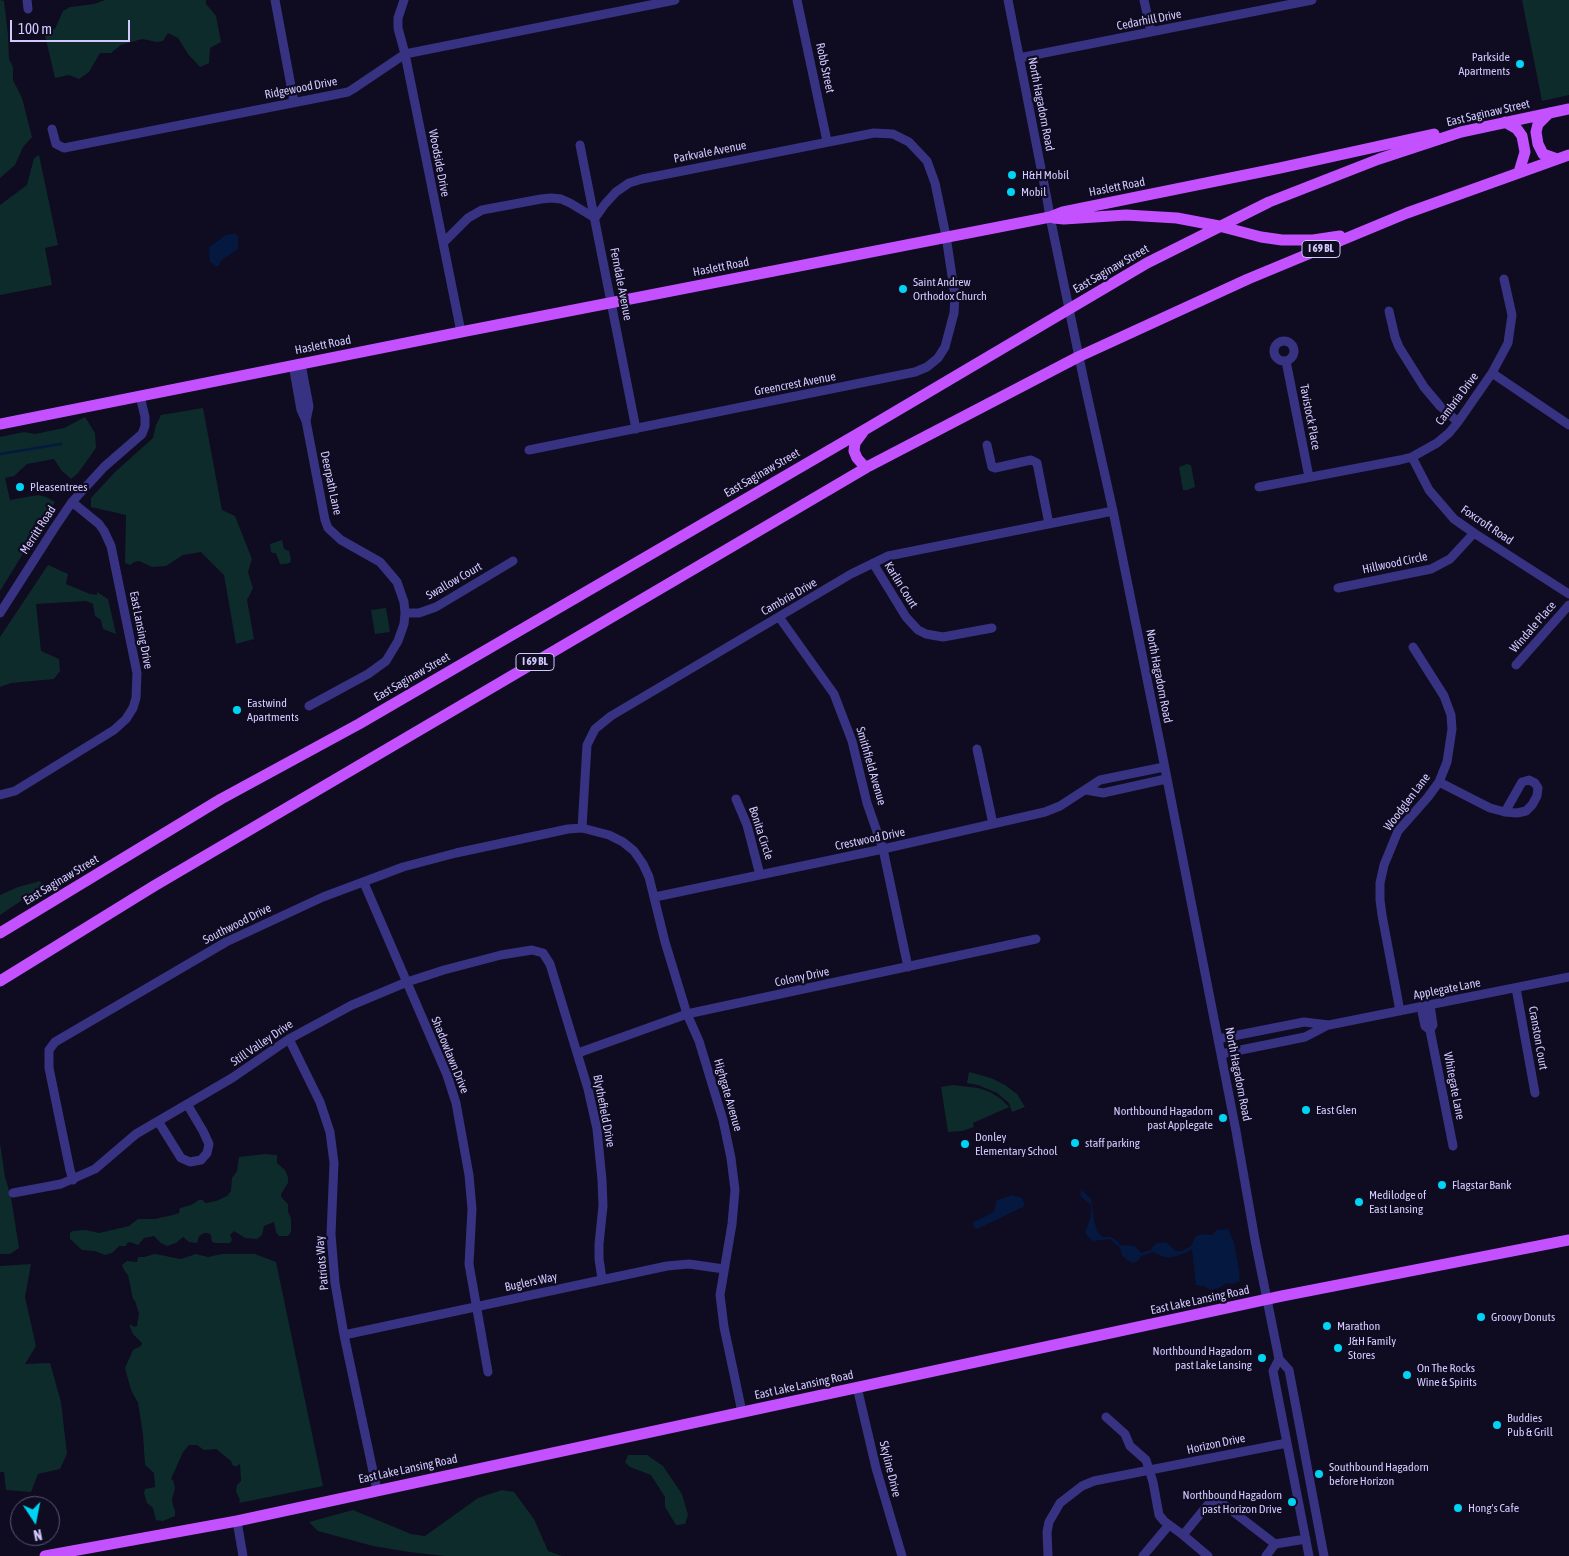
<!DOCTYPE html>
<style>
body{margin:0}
#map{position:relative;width:1569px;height:1556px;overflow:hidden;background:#0f0b20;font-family:"Asap Condensed",sans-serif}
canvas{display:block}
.north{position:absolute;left:10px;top:1496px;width:50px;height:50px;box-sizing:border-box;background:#0f0b20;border:1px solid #5d5779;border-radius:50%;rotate:169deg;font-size:14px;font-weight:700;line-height:20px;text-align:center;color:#d2caff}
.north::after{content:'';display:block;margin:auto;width:18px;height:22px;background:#00d4f5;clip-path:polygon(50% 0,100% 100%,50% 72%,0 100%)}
.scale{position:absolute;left:10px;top:20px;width:120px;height:22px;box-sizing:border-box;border:2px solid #d2caff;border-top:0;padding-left:6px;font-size:15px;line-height:18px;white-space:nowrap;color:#d2caff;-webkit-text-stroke:4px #0f0b20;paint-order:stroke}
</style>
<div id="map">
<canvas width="1569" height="1556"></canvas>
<div class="north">N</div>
<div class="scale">100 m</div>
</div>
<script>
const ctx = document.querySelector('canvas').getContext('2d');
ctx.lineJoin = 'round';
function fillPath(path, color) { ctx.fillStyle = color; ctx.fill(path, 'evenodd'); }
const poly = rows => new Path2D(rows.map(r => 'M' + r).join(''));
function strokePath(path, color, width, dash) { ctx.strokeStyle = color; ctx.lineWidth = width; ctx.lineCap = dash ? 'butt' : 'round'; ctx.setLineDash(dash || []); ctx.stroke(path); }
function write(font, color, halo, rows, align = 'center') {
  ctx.font = font + ' "Asap Condensed",sans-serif'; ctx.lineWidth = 4.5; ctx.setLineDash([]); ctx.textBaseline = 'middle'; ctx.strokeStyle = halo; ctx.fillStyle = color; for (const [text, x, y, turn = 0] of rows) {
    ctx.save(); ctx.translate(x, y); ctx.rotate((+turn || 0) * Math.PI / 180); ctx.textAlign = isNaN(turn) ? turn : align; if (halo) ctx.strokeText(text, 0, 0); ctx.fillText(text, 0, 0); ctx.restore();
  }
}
fillPath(poly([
 [0,0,4,1,8,35,9,59,13,67,13,80,22,98,32,137,23,147,15,165,0,178],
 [105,0,206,0,206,4,216,16,221,42,210,48,209,63,200,67,188,54,178,38,168,33,163,41,157,42,142,39,121,45,111,53,100,53,89,72,79,79,69,75,55,78,44,31,55,29,63,11,70,7,94,4],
 [1522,0,1569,0,1569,95,1542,101],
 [39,155,58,245,45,248,52,285,0,295,0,205,27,185,34,158],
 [203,408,222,510,235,516,252,559,248,572,253,588,247,600,254,639,236,644,224,575,201,552,183,555,166,566,152,567,139,561,134,562,130,565,125,563,126,515,91,507,91,498,115,472,153,438,156,425,161,415],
 [85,417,95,433,96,448,78,473,71,479,62,471,54,459,27,464,14,476,5,478,10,500,38,495,46,497,55,502,0,591,0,437,24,432,35,434,64,428],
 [1187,464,1191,465,1195,487,1187,490,1183,490,1179,467],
 [282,540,284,549,289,551,291,559,290,563,285,564,280,564,276,553,273,553,271,552,270,544],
 [48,565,68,574,66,584,90,594,97,595,97,592,108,599,116,634,103,629,101,620,95,616,93,604,86,601,36,604,41,651,59,659,60,671,54,679,11,683,0,687,0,637],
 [386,608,390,632,375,634,371,610],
 [40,881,43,886,0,915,0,895,18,887],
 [969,1072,991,1078,1005,1085,1017,1094,1025,1107,1012,1112,1009,1103,997,1093,978,1085,967,1083],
 [953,1085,978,1088,990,1092,1001,1099,1009,1107,973,1123,974,1127,962,1131,948,1132,941,1087],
 [0,1143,5,1177,11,1197,19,1248,10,1254,0,1254],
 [265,1154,277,1155,277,1163,285,1170,288,1177,288,1183,281,1194,281,1197,288,1204,288,1212,291,1218,291,1232,288,1236,279,1236,276,1232,274,1222,264,1226,262,1235,257,1239,245,1238,234,1231,230,1235,232,1240,230,1243,216,1243,212,1242,211,1235,208,1233,204,1233,199,1236,197,1243,189,1242,183,1237,176,1243,167,1246,161,1243,154,1236,144,1238,138,1245,130,1242,127,1243,126,1246,119,1246,112,1253,105,1255,95,1251,82,1250,70,1239,70,1233,73,1231,86,1230,99,1233,129,1226,138,1219,155,1219,173,1215,179,1213,180,1208,191,1205,199,1200,203,1200,204,1202,206,1203,216,1201,227,1196,231,1191,232,1178,237,1171,239,1157],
 [155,1254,181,1259,196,1254,208,1257,222,1254,255,1254,276,1262,323,1486,239,1503,240,1500,236,1491,237,1485,241,1481,240,1464,237,1466,233,1466,231,1461,216,1449,204,1450,197,1445,189,1445,183,1452,171,1479,173,1480,175,1488,172,1499,173,1506,175,1510,175,1516,163,1521,156,1520,153,1508,147,1503,144,1493,145,1489,155,1487,154,1473,145,1465,143,1434,138,1403,131,1390,125,1368,133,1350,141,1346,142,1343,133,1334,130,1327,130,1324,134,1327,137,1326,139,1314,135,1301,133,1299,128,1275,124,1270,122,1265,127,1261,137,1262,138,1257,144,1257],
 [31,1264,25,1297,36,1346,25,1364,50,1363,61,1402,67,1454,60,1469,38,1474,31,1492,6,1490,4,1472,0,1472,0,1266],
 [628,1455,647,1455,663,1466,682,1494,688,1515,685,1524,676,1525,665,1507,665,1497,651,1475,630,1467,625,1462],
 [502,1490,514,1492,534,1519,548,1551,562,1556,446,1556,409,1552,373,1546,318,1531,309,1522,353,1510,411,1534,425,1536,478,1498]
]), '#0e2b2b');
fillPath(poly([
 [232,234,236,234,238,237,238,249,221,261,219,266,216,266,210,262,209,247,226,235],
 [1082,1190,1091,1199,1094,1220,1097,1231,1102,1237,1111,1237,1117,1241,1121,1246,1125,1245,1135,1246,1141,1253,1151,1250,1153,1246,1158,1243,1166,1242,1176,1251,1182,1251,1191,1246,1196,1236,1203,1234,1212,1235,1216,1230,1228,1229,1234,1242,1239,1270,1240,1281,1233,1284,1226,1283,1221,1287,1211,1290,1204,1286,1196,1285,1192,1249,1186,1253,1169,1258,1161,1256,1153,1252,1141,1256,1139,1260,1133,1263,1127,1260,1122,1255,1120,1248,1110,1239,1093,1241,1088,1237,1085,1232,1091,1216,1091,1205,1082,1198,1080,1194],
 [1012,1195,1022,1198,1025,1206,977,1229,975,1228,972,1223,992,1213,995,1209,996,1201]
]), '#05183f');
strokePath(poly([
 [0,454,61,444]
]), '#05183f', 2.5);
strokePath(poly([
 [27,0,28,9],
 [275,0,294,102],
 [404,0,398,18,398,28,405,54,461,332],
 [797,0,827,141],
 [1008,0,1047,199,1050,217,1084,381,1113,511,1161,748,1236,1131,1255,1240,1279,1359,1289,1370,1324,1556],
 [1144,0,1151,32],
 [1019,58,1312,0],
 [52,129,56,144,64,148,348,92,353,89,405,54,675,0],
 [580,145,636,429],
 [443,243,468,218,482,210,541,199,551,198,561,199,570,203,595,218,605,204,616,192,629,183,642,179,874,133,893,134,909,142,927,161,935,183,946,236,955,296,954,313,945,347,938,358,927,367,915,372,529,450],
 [1389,311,1395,337,1399,347,1424,387,1440,406,1458,422],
 '1274 351a10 10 0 1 1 20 0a10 10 0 1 1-20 0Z',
 [1286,361,1309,477],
 [301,364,309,406,306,421],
 [293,365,301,410,306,421,325,520,328,528,341,540,380,562,397,582,404,602,405,613,404,624,398,641,386,661,368,674,309,706],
 [1492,373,1569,425],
 [987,445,992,467,995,468,1031,460,1037,463,1049,524],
 [1412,457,1429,490,1454,519,1474,533,1569,594],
 [1259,487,1400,460,1412,457,1437,443,1449,433,1458,422,1492,373,1508,343,1512,315,1504,279],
 [873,563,906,617,918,630,926,634,943,637,992,628],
 [1338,588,1431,569,1450,559,1474,533],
 [0,613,55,527,72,502,104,467,142,434,145,426,145,417,140,396],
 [405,613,419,613,436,607,513,561],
 [779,617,834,694,852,741,867,803,883,849,908,967],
 [1516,665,1569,605],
 [977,749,993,824],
 [1439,782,1490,808,1505,812,1517,813,1526,811,1532,805,1537,796,1538,788,1535,783,1529,780,1522,782,1505,812],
 [1086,790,1103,793,1166,779],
 [0,795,15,791,114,730,126,719,133,708,136,698,137,673,111,546,104,531,99,524,72,502],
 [736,799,747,825,760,875],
 [582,828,587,745,595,729,611,716,851,574,888,556,1113,511],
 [364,883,447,1075,456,1103,469,1175,472,1209,469,1264,488,1372],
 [655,897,883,849,1045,812,1060,806,1100,780,1164,767],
 [1516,988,1535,1093],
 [1430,1005,1433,1025,1430,1030],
 [1421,1007,1425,1026,1430,1030,1453,1146],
 [1400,1011,1382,915,1380,900,1380,883,1384,865,1398,831,1428,797,1439,782,1447,762,1452,729,1451,715,1444,696,1413,647],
 [289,1039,320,1102,330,1132,334,1163,331,1234,335,1283,344,1335,377,1490],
 [1218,1039,1304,1022,1329,1025,1569,977],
 [578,1053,687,1014,1036,939],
 [1221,1054,1305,1037,1328,1025],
 [158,1121,181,1158,190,1162,201,1160,207,1153,209,1144,203,1131,187,1104],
 [73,1180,70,1170,49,1068,49,1050,55,1042,226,942,323,897,403,867,456,853,568,829,582,828,609,835,623,842,634,851,643,864,649,877,665,942,687,1014,699,1041,723,1120,731,1158,735,1190,732,1224,720,1295,724,1327,742,1412],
 [13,1193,61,1184,95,1169,136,1134,232,1078,289,1039,352,1005,407,982,444,970,501,955,532,950,543,953,550,964,588,1089,597,1129,602,1180,603,1206,599,1244,599,1259,602,1279],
 [344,1335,667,1266,689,1264,724,1269],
 [1279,1359,1273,1371,1309,1556],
 [857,1387,876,1468,902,1556],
 [1106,1417,1125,1434,1130,1446,1146,1460,1153,1482,1159,1515,1164,1521,1183,1535,1210,1502,1218,1500,1275,1544,1306,1539],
 [237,1521,243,1556],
 [1183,1535,1208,1556],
 [1048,1556,1047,1532,1049,1522,1060,1503,1082,1486,1094,1481,1287,1443],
 [1143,1556,1169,1525],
 [1266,1556,1275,1544]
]), '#383283', 9);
strokePath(poly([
 [1549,113,1538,124,1536,132,1538,144,1543,154,1557,159],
 [1505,122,1517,129,1522,136,1525,152,1519,172],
 [1054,218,1064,219,1126,215,1177,218,1219,226,1261,237,1282,240,1313,240,1340,236],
 [0,424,461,332,1050,217,1063,212,1280,168,1434,134],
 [863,432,855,443,854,451,857,458,864,466,869,466],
 [0,933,221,799,359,724,866,429,1147,263,1269,202,1379,159,1461,132,1569,109],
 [0,981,154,886,869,466,1078,357,1248,279,1407,213,1569,155],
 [45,1556,237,1521,1282,1296,1569,1240]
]), '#c451ff', 11);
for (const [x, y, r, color] of [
 [1520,64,5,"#00d4f5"],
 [1012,175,5,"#00d4f5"],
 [1011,192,5,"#00d4f5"],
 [903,289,5,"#00d4f5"],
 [20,487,5,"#00d4f5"],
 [237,710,5,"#00d4f5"],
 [1306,1110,5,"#00d4f5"],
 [1223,1118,5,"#00d4f5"],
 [1075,1143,5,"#00d4f5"],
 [965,1144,5,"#00d4f5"],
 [1442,1185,5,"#00d4f5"],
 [1359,1202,5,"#00d4f5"],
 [1481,1317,5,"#00d4f5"],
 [1327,1326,5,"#00d4f5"],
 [1338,1348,5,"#00d4f5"],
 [1262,1358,5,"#00d4f5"],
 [1407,1375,5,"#00d4f5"],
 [1497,1425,5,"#00d4f5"],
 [1319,1474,5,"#00d4f5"],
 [1292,1502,5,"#00d4f5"],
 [1458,1508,5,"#00d4f5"]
]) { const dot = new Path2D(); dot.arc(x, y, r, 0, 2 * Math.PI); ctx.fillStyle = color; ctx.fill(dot); strokePath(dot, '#0f0b20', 2); }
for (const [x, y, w] of [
 [1321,249,38],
 [535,662,38]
]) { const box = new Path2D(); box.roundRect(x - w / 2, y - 8.5, w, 17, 4); ctx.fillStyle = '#0f0b20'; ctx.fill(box); strokePath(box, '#d2caff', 1); }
write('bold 11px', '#d2caff', null, [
 ["I 69 BL",1321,249],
 ["I 69 BL",535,662]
]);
write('12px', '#d2caff', '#0f0b20', [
 ["Cedarhill Drive",1149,20,-11],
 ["Robb Street",825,68,78],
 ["Ridgewood Drive",301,88,-11],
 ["North Hagadorn Road",1041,104,79],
 ["East Saginaw Street",1488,113,-13],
 ["Parkvale Avenue",710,152,-11],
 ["Woodside Drive",439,163,79],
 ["Haslett Road",1117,187,-11],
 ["Haslett Road",721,267,-11],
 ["East Saginaw Street",1111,269,-30],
 ["Ferndale Avenue",621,284,79],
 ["Haslett Road",323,345,-11],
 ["Greencrest Avenue",795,384,-11],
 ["Cambria Drive",1457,399,-53],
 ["Tavistock Place",1310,417,79],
 ["East Saginaw Street",762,473,-30],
 ["Deerpath Lane",331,483,78],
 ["Foxcroft Road",1487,525,34],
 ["Merritt Road",38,530,-57],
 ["Hillwood Circle",1395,563,-12],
 ["Swallow Court",454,581,-30],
 ["Karlin Court",901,585,58],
 ["Cambria Drive",789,597,-30],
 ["Windale Place",1533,627,-49],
 ["East Lansing Drive",141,630,79],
 ["North Hagadorn Road",1159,676,79],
 ["East Saginaw Street",412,677,-30],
 ["Smithfield Avenue",871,766,74],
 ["Woodglen Lane",1407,802,-53],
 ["Bonita Circle",761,833,72],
 ["Crestwood Drive",870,839,-12],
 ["East Saginaw Street",61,880,-31],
 ["Southwood Drive",237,924,-27],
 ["Colony Drive",802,977,-12],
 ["Applegate Lane",1447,989,-11],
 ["Cranston Court",1538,1038,80],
 ["Still Valley Drive",262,1043,-34],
 ["Shadowlawn Drive",450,1055,68],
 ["North Hagadorn Road",1238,1074,79],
 ["Whitegate Lane",1454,1086,79],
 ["Highgate Avenue",728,1095,74],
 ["Blythefield Drive",604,1111,79],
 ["Patriots Way",322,1263,-95],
 ["Buglers Way",531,1282,-12],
 ["East Lake Lansing Road",1200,1300,-12],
 ["East Lake Lansing Road",804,1385,-12],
 ["Horizon Drive",1216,1444,-12],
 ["East Lake Lansing Road",408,1469,-12],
 ["Skyline Drive",890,1469,76]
]);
write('12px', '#d2caff', '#0f0b20', [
 ["Parkside",1510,57,"right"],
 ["Apartments",1510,71,"right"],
 ["H&H Mobil",1022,175],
 ["Mobil",1021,192],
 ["Saint Andrew",913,282],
 ["Orthodox Church",913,296],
 ["Pleasentrees",30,487],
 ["Eastwind",247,703],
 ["Apartments",247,717],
 ["East Glen",1316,1110],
 ["Northbound Hagadorn",1213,1111,"right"],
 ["past Applegate",1213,1125,"right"],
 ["Donley",975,1137],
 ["Elementary School",975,1151],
 ["staff parking",1085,1143],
 ["Flagstar Bank",1452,1185],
 ["Medilodge of",1369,1195],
 ["East Lansing",1369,1209],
 ["Groovy Donuts",1491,1317],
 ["Marathon",1337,1326],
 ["J&H Family",1348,1341],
 ["Stores",1348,1355],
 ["Northbound Hagadorn",1252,1351,"right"],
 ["past Lake Lansing",1252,1365,"right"],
 ["On The Rocks",1417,1368],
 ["Wine & Spirits",1417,1382],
 ["Buddies",1507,1418],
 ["Pub & Grill",1507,1432],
 ["Southbound Hagadorn",1329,1467],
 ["before Horizon",1329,1481],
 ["Northbound Hagadorn",1282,1495,"right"],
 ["past Horizon Drive",1282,1509,"right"],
 ["Hong's Cafe",1468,1508]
], 'left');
</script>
